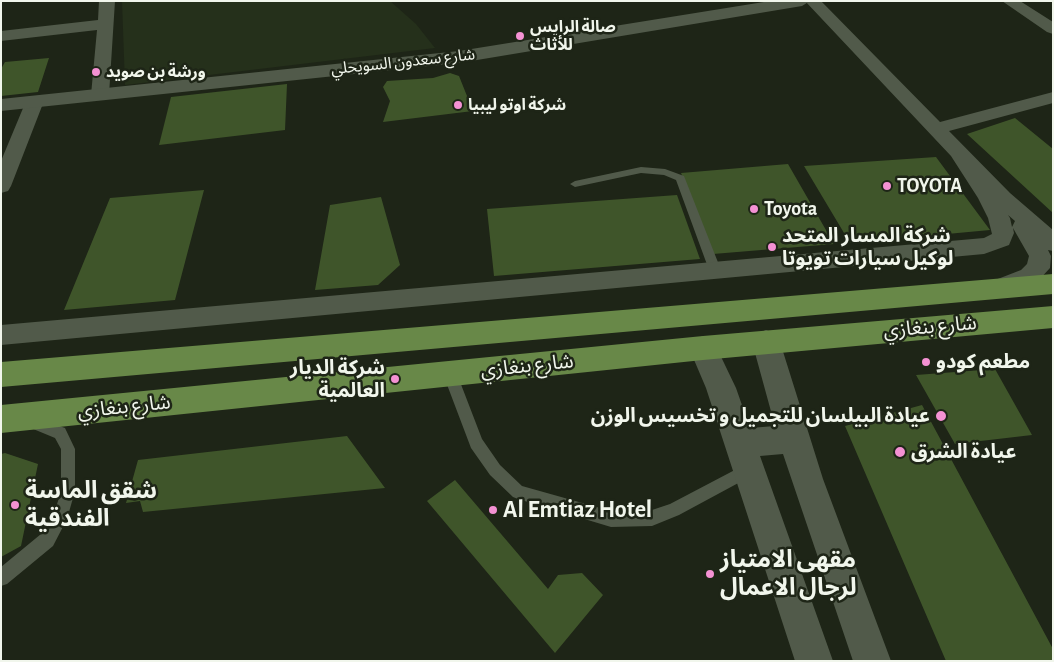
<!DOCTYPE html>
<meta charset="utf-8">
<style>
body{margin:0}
#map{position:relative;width:1054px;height:662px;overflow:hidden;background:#1e2517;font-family:"Alegreya Sans",sans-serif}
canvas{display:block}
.frame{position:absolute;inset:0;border:2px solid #f1f6ec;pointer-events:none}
</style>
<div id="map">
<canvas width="1054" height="662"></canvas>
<div class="frame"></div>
</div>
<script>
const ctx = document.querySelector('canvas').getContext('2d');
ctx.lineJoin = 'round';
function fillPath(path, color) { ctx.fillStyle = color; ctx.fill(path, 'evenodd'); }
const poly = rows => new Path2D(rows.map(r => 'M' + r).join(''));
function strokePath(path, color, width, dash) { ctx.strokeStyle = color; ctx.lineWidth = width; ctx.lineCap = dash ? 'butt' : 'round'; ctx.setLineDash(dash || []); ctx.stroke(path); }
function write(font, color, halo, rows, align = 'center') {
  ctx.font = font + ' "Alegreya Sans","Noto Sans Arabic",sans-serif'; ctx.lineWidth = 5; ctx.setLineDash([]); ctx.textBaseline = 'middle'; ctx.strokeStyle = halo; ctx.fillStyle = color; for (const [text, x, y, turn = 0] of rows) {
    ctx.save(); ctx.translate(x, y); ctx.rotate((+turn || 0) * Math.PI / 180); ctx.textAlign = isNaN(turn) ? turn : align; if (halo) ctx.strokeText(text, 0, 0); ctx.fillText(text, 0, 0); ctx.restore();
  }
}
fillPath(poly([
 [122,1,390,1,416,24,435,48,125,85]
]), '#25301b');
fillPath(poly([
 [49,58,38,92,1,96,1,69,5,62],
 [450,73,459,76,473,111,383,122,390,101,383,87,387,81,433,78],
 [287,84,285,130,159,145,171,97],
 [1015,118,1053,149,1053,213,967,134],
 [936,157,990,230,850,243,804,166],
 [788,164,834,244,713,254,681,173],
 [204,190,175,300,64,310,110,198],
 [677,195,700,259,494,276,487,209],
 [381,197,400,265,378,285,315,290,330,205],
 [995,369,1032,435,955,444,916,375],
 [922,405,1053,649,1053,661,946,661,845,426],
 [347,436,385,488,143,512,140,501,126,503,138,460],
 [5,453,38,464,21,546,1,557,1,454],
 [455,480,548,589,558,575,582,573,603,595,555,653,427,501]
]), '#3f552a');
fillPath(poly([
 [641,167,665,169,684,176,721,270,719,273,715,274,709,270,676,180,664,175,641,173,575,187,570,184,575,181,641,167],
 [450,368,455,370,457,374,482,439,500,465,522,486,611,511,652,510,670,504,750,462,755,464,757,469,755,474,679,515,652,526,611,527,518,499,513,497,490,475,471,448,443,374,445,370,450,368],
 [31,416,65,428,75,449,75,491,67,519,53,546,7,584,1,586,1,567,41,534,55,511,61,491,61,449,55,438,26,426,24,422,26,418,31,416]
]), '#515a4a');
fillPath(poly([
 [99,1,115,1,109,95,106,99,100,100,94,99,91,95,97,30,1,41,1,31,98,20,99,1],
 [805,1,821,1,940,122,1053,92,1053,103,949,131,1010,193,1053,230,1053,251,1048,250,1051,256,1050,268,1037,282,998,298,990,296,986,289,990,282,1021,270,1027,264,1029,256,1013,228,1014,233,1009,245,984,254,1,345,1,325,984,238,992,234,988,218,978,198,951,156,805,1],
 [1008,215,1015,221,1012,227,1010,218,1008,215],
 [1002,1,1020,1,1053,22,1053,34,1047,32,1002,1],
 [35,96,41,97,44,101,11,186,8,191,1,193,1,161,26,101,29,97,35,96]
]), '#515a4a');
fillPath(poly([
 [770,1,810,1,802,6,459,63,1,111,1,99,459,51,770,1],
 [766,330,776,334,780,342,823,479,891,661,853,661,783,454,760,456,833,661,795,661,706,388,689,348,693,340,703,336,713,340,736,388,750,428,775,426,752,342,756,334,766,330]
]), '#515a4a');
fillPath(poly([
 [1053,274,1053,294,1,387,1,362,1053,274],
 [1053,306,1053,328,703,360,1,433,1,405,703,336,1053,306]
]), '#688848');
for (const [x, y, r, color] of [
 [520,36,5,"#f491d3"],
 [96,72,5,"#f491d3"],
 [458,105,5,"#f491d3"],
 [887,186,5,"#f491d3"],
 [754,209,5,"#f491d3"],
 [772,247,5,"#f491d3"],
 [926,362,5,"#f491d3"],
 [395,379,5,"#f491d3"],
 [941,416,6,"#f491d3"],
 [900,452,6,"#f491d3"],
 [15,505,5,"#f491d3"],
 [493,510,5,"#f491d3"],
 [710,574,5,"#f491d3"]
]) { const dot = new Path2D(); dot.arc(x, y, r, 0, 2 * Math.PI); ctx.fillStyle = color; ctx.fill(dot); strokePath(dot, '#1e2517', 2); }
write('bold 16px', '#f1f6ec', '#1e2517', [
 ["صالة الرايس",530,27],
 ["للأثاث",530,45],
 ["ورشة بن صويد",106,72],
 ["شركة اوتو ليبيا",468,105]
], 'left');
write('16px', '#f1f6ec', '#1e2517', [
 ["شارع سعدون السويحلي",403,62,-6]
]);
write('bold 20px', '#f1f6ec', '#1e2517', [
 ["TOYOTA",897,186],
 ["Toyota",764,209],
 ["شركة المسار المتحد",782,236],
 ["لوكيل سيارات تويوتا",782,259],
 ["مطعم كودو",936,362],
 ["شركة الديار",385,368,"right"],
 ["العالمية",385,391,"right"],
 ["عيادة البيلسان للتجميل و تخسيس الوزن",930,416,"right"],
 ["عيادة الشرق",911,452]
], 'left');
write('20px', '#f1f6ec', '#1e2517', [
 ["شارع بنغازي",930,327,-5],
 ["شارع بنغازي",527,366,-6],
 ["شارع بنغازي",124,407,-6]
]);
write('bold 24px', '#f1f6ec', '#1e2517', [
 ["شقق الماسة",25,491],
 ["الفندقية",25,519],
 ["Al Emtiaz Hotel",503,510],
 ["مقهى الامتياز",720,560],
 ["لرجال الاعمال",720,588]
], 'left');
</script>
